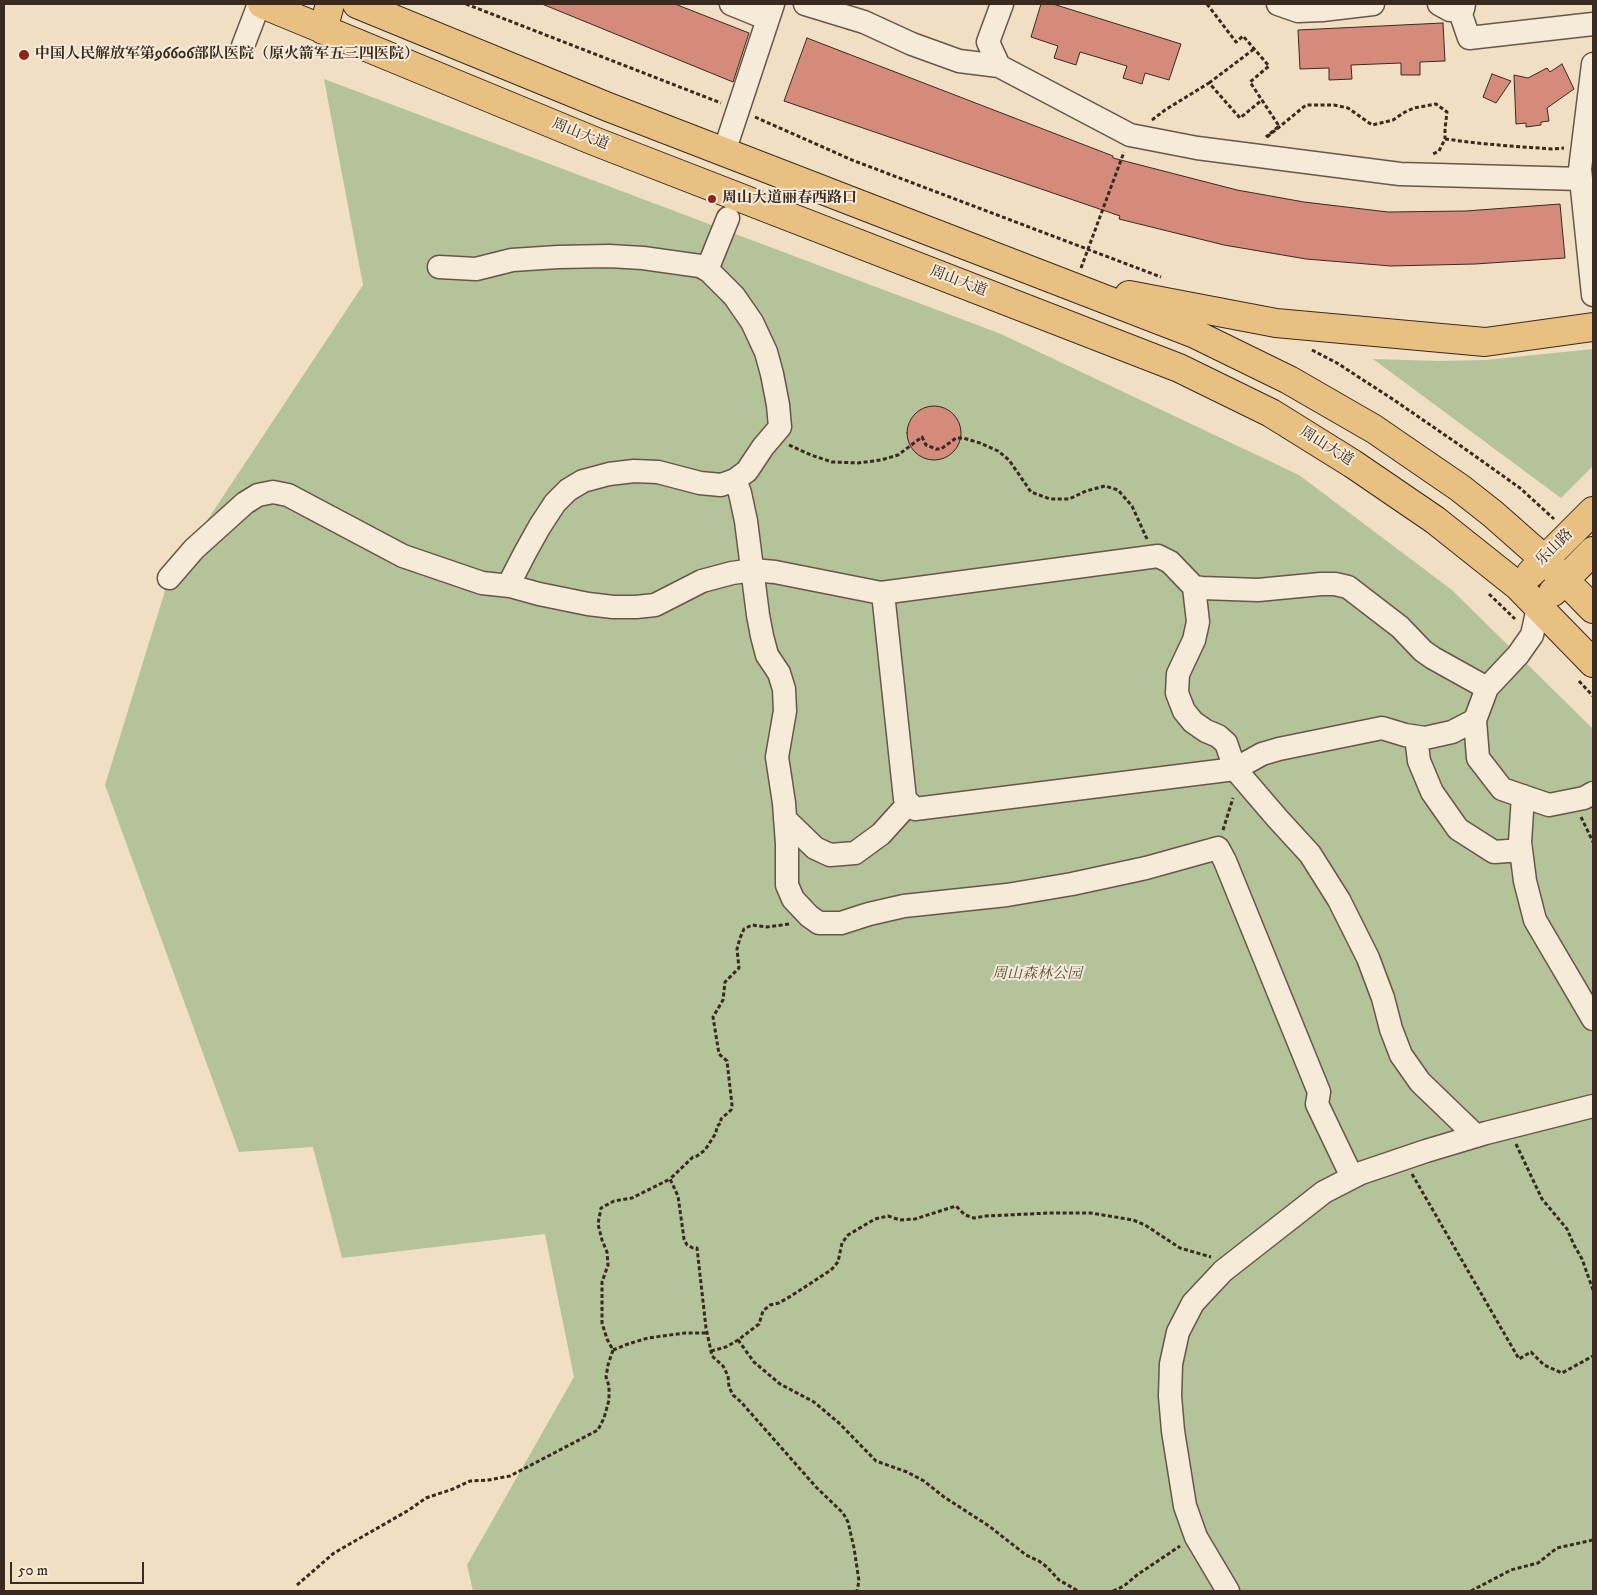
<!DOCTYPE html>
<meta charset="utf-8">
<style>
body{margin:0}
#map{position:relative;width:1597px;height:1595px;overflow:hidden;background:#f1dfc4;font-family:"IM FELL DW Pica",serif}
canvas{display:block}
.frame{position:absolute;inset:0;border:5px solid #3a291e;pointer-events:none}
.scale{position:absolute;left:10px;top:1562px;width:134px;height:22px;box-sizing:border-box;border:2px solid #3a291e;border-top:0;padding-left:6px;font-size:15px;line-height:18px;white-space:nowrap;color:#3a291e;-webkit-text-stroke:4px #f6ead9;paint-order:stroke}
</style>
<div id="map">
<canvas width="1597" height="1595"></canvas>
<div class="frame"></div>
<div class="scale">50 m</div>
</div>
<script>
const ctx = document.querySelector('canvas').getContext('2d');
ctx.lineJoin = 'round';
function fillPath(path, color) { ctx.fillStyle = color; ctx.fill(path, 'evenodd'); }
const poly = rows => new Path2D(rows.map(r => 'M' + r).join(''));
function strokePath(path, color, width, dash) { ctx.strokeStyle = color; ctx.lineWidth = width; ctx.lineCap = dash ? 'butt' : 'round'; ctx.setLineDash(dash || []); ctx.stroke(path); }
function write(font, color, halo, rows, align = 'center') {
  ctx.font = font + ' "IM FELL DW Pica","Noto Serif SC",serif'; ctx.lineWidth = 4; ctx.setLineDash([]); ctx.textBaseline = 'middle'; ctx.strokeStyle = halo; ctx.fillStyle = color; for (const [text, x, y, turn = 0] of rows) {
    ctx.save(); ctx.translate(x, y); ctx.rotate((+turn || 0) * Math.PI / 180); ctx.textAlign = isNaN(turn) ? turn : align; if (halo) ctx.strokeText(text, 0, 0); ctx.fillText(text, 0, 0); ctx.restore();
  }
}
fillPath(poly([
 [324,79,1001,334,1299,475,1452,590,1593,729,1593,1591,473,1591,467,1565,574,1377,545,1234,342,1258,313,1147,239,1152,105,785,169,578,363,285],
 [1593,349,1593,466,1561,498,1373,359,1439,361,1485,360]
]), '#b4c399');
const building = poly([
 [542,4,675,4,749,33,733,82,542,4],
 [1041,4,1053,4,1181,44,1169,80,1145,73,1142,84,1123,78,1127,66,1080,52,1076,65,1054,58,1058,46,1031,37,1041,4],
 [1443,23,1445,61,1420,62,1420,75,1401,75,1401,63,1351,65,1352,79,1329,80,1329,68,1300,69,1298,30,1443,23],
 [807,38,1113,156,1113,158,1237,190,1304,202,1388,212,1466,211,1560,204,1565,258,1475,264,1391,266,1306,259,1224,245,1119,219,1120,216,784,101,807,38],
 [1562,64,1574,89,1547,108,1549,121,1541,122,1541,125,1526,127,1526,123,1516,124,1514,75,1528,78,1547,68,1550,72,1562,64],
 [1492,74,1511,81,1496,103,1483,97,1492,74],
 '907 433a27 27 0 1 1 54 0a27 27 0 1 1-54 0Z'
]);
fillPath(building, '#d48b7c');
strokePath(building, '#3a291e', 1);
const minor = poly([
 [731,4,768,19],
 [805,4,864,22,912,44,959,61,999,66,1130,135,1197,148,1400,174,1581,179],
 [1278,4,1298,11,1322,10,1373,4],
 [1439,4,1450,10,1463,9,1464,4],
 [1459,9,1469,38,1593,24],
 [243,46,259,4],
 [1593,64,1580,169,1593,295],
 [999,66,988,42,1002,4],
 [724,152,773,4],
 [439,267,476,269,512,260,558,257,609,256,643,258,700,266,709,271,734,296,752,322,766,352,772,374,778,405,780,427,763,447,747,471,735,480,740,493,746,521,758,615,762,636,767,655,779,673,784,689,785,711,777,757,784,803,787,844,787,885,793,899,809,916,819,923,841,923,869,914,904,906,1007,895,1072,884,1146,868,1218,848,1225,861,1319,1092,1317,1104,1352,1177],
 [707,270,728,218],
 [169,578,194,549,245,503,258,495,273,492,288,495,403,556,482,583,510,586,539,594,588,604,613,607,636,607,655,605,702,581,732,573,753,570,775,572,881,593,1158,556,1170,562,1194,587,1202,588,1258,590,1321,584,1335,584,1348,587,1400,627,1423,651,1433,658,1487,688],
 [510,586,512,578,526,551,540,526,555,503,568,490,583,481,609,474,634,471,658,472,700,483,721,485,735,480],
 [883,593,905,799,915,809,1235,769,1226,743,1218,736,1206,731,1193,722,1184,711,1177,693,1178,674,1194,640,1198,622,1194,587],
 [1475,720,1478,758,1502,789,1549,805,1584,798,1593,793],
 [1416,737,1419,761,1432,792,1458,829,1494,852,1521,850],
 [1523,796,1520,842,1525,881,1535,920,1593,1019],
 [785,819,815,848,830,855,855,853,881,834,909,803],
 [1476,1136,1420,1082,1401,1055,1391,1029,1383,998,1368,958,1339,900,1310,854,1277,818,1235,769,1262,754,1279,749,1382,728,1405,735,1425,738,1452,732,1475,720,1487,688,1518,655,1532,635,1538,608],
 [1228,1591,1196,1537,1185,1506,1173,1431,1170,1396,1171,1364,1178,1332,1193,1303,1223,1271,1324,1192,1361,1173,1426,1151,1486,1133,1593,1106]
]);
const major = poly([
 [262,4,594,141,1179,368,1271,413,1353,464,1435,520,1518,586,1593,663],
 [357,4,608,107,1195,334,1289,380,1374,429,1460,488,1493,514,1544,559,1593,609],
 [323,30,330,4],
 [1129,295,1276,323,1485,342,1593,327],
 [1531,573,1593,511],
 [1553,592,1593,551]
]);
strokePath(minor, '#685648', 25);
strokePath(major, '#3a291e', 30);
strokePath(poly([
 [466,4,721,103],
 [1207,4,1236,42,1243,36,1269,66,1250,82,1279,126,1266,137],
 [1209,83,1254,49],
 [755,117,852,160,1161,277],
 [1152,120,1165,110,1209,83,1240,118,1262,100],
 [1267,137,1306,105,1334,105,1348,108,1372,125,1393,120,1405,112,1414,108,1436,104,1447,112,1445,129,1445,139,1439,151,1431,155],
 [1445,139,1476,143,1510,146,1552,149,1564,148],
 [1081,268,1124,152],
 [1312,350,1337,363,1394,400,1458,444,1520,488,1554,519],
 [789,445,811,455,832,462,858,463,881,460,898,455,922,437,926,445,936,449,941,449,956,438,963,438,980,443,998,451,1009,460,1031,492,1050,499,1069,499,1086,491,1105,486,1118,490,1132,506,1147,539],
 [1489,594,1515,619],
 [1579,681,1593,696],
 [1581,817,1593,842],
 [1223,830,1233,798],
 [789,924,767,927,752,925,744,929,740,938,737,949,739,968,725,982,723,1000,713,1017,719,1054,727,1061,732,1105,731,1110,721,1119,721,1123,717,1126,716,1133,705,1150,697,1156,693,1157,670,1179,678,1196,684,1239,687,1245,693,1248,697,1248,706,1328,712,1356,723,1366,728,1376,729,1387,733,1395,741,1402,816,1487,843,1513,848,1522,854,1548,859,1581,857,1591],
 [1516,1144,1542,1199,1567,1229,1574,1245,1582,1259,1593,1290],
 [1412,1174,1519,1359,1531,1352,1544,1365,1562,1373,1593,1356],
 [738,1340,754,1362,780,1384,814,1402,839,1423,876,1461,907,1472,924,1481,944,1497,989,1526,1026,1555,1039,1561,1047,1567,1059,1580,1078,1591],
 [613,1350,628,1344,648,1338,685,1333,708,1333],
 [711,1351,726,1347,738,1340,759,1324,763,1311,770,1305,779,1303,791,1296,831,1270,838,1262,842,1243,848,1235,875,1219,888,1216,900,1220,915,1219,956,1206,965,1215,974,1218,986,1216,1049,1213,1091,1213,1133,1220,1145,1225,1180,1248,1211,1257],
 [297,1585,334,1553,409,1510,426,1498,453,1489,470,1481,489,1480,510,1476,598,1430,604,1418,609,1400,609,1386,606,1377,608,1365,613,1350,607,1339,602,1323,602,1282,608,1265,607,1252,602,1240,598,1224,601,1208,614,1201,632,1198,670,1179],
 [1113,1591,1124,1586,1137,1575,1180,1546],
 [1471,1591,1511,1570,1538,1563,1557,1548,1593,1540]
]), '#3a291e', 3, [4, 2.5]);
strokePath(minor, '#f6ead9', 22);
strokePath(major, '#e8c082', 28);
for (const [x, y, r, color] of [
 [24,55,6,"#8f2418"],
 [712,199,5,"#8f2418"]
]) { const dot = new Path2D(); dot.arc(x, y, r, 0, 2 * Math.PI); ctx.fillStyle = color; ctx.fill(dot); strokePath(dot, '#f6ead9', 2); }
write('bold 15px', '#3a291e', '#f6ead9', [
 ["中国人民解放军第96606部队医院（原火箭军五三四医院）",35,55],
 ["周山大道丽春西路口",722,199]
], 'left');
write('15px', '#3a291e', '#f6ead9', [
 ["周山大道",580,135,22],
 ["周山大道",958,282,21],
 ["周山大道",1326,447,32],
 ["乐山路",1555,548,-45]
]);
write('italic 15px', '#58503d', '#f6ead9', [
 ["周山森林公园",1037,975]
]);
</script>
